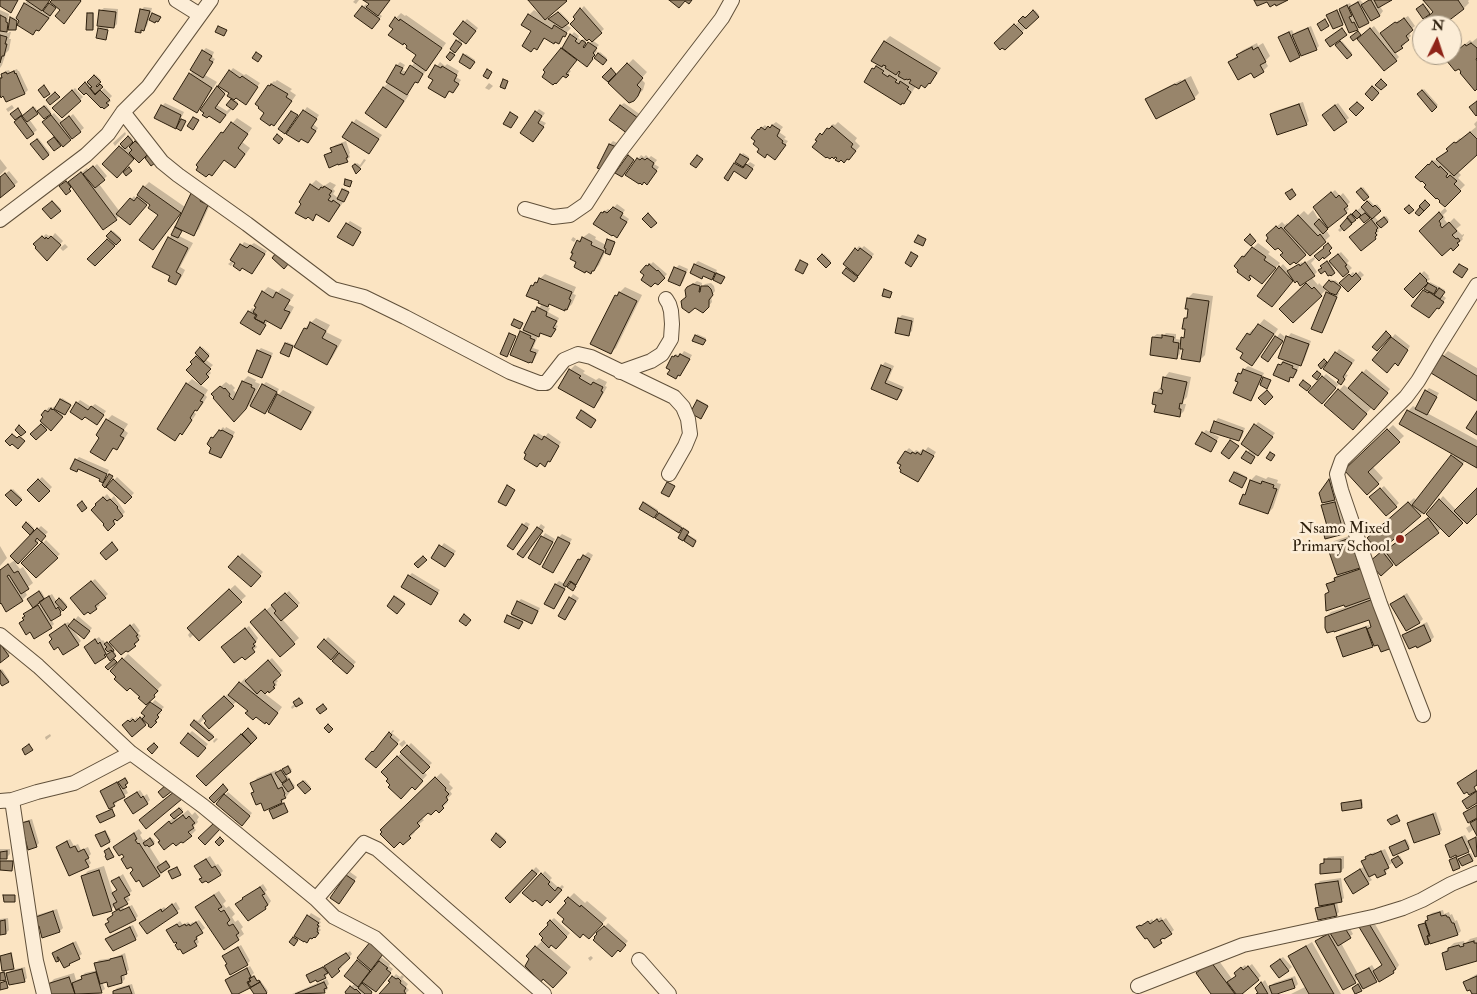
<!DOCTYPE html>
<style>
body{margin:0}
#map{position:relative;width:1477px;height:994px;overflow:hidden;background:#fbe4c2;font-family:"IM FELL Double Pica",serif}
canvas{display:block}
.north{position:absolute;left:1412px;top:15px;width:50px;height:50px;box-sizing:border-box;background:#fcedd7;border:1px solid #a99b86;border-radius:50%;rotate:4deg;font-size:14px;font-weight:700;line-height:20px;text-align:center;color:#2d1f0d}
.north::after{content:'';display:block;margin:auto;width:18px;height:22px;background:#8f2418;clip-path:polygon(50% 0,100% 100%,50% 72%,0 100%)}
</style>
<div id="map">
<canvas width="1477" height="994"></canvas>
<div class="north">N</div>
</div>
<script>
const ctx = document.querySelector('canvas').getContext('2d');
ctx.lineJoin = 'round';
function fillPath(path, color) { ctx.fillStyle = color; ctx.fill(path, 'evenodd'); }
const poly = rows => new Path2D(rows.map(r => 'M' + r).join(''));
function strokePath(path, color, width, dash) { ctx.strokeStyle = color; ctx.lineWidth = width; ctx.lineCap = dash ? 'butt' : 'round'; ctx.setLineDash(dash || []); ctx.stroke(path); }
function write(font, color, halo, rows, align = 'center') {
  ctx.font = font + ' "IM FELL Double Pica",serif'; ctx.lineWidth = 5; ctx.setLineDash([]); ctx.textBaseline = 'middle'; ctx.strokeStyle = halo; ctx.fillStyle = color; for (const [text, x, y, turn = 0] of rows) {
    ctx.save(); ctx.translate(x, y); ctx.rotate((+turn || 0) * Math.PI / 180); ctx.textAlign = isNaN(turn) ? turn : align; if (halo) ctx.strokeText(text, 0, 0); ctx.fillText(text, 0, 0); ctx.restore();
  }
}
fillPath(poly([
 [28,0,50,0,43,9,45,10,54,0,82,0,67,19,62,9,56,5,50,13,52,14,49,19,33,33,18,19,15,29,9,27,8,29,2,29,2,30,9,33,9,32,11,32,9,39,11,39,9,50,6,53,2,65,0,68,0,10,9,14,8,19,11,20,12,17,17,19,25,3],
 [355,0,359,0,356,4,353,2],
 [366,0,389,0,379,14,382,16,375,24,363,7,366,4,369,6,370,3],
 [530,0,566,0,546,17,549,19,560,12,569,21,565,24,571,28,558,42,546,37,537,49,529,15,534,10,542,15],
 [1360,0,1364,4,1369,0,1390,0,1379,5,1383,11,1380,15,1357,29,1345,21,1343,24,1333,28,1329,14,1339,11,1344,6,1350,3,1351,5],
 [1425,0,1469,0,1468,1,1469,3,1464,8,1441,25,1435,25,1431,20,1434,12],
 [1424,4,1431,12,1423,17,1417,10],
 [584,6,604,29,592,40,599,45,595,49,597,51,590,62,578,58,569,70,571,71,566,77,547,72,545,70,574,32,579,36,578,38,582,41,585,38,575,16],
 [589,37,592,40,588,45,585,43],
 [144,7,152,8,149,19,151,19,154,13,161,16,159,20,154,22,149,19,147,26,140,31,141,10],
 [104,8,118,9,117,24,114,27,109,26,106,38,99,28,101,26,100,11],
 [1035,10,1039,15,1005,49,996,43,1025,16,1027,17],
 [89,12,94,12,94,27,92,29,88,13],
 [401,13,405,16,406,15,446,43,420,79,417,82,416,80,406,94,409,95,391,121,386,126,367,113,384,87,389,82,387,81,397,65,400,62,405,65,402,70,407,72,415,62,418,55,395,28,396,18],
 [1408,16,1415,26,1408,32,1411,36,1404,42,1405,44,1402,47,1395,52,1399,57,1396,60,1362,36,1374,26,1380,34,1399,20,1400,21],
 [467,19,478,28,469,40,463,41,450,59,448,57,453,50,457,41,460,38,464,22],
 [1311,26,1319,46,1316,49,1301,54,1299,56,1280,37,1283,34,1292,30,1294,34,1296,32],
 [890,36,941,68,935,77,925,86,922,84,916,86,908,98,903,103,873,69,878,63,873,60,885,41],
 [1477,38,1477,88,1452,55,1470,40,1472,42],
 [1342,41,1352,53,1347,57,1337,45],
 [1257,43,1258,46,1263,43,1270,56,1265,61,1268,66,1263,71,1252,71,1230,62,1243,50],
 [206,48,214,52,212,57,215,59,205,75,217,82,201,107,196,112,190,74,193,71,203,51],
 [600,52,607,58,603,63,595,57],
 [466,54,475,60,471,67,464,55],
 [633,59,647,72,641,79,645,83,643,90,633,100,610,83],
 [440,62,445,66,447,64,459,71,456,77,461,80,456,88,450,90,445,97,435,79,430,76],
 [233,68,244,75,246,74,260,83,248,100,236,97,234,99,238,102,223,119,209,114,218,87],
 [227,90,230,92,233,98,228,105,231,107,227,111,217,105],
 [17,69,18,71,19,71,28,90,25,93,4,95,0,92,0,78,5,71,9,70,10,72],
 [96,75,101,80,96,84,99,87,102,84,103,85,97,90,99,93,104,88,112,96,109,99,111,101,104,108,86,91,80,89],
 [1191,76,1199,93,1194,98,1147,100,1152,95,1181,80,1181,81],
 [277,80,292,89,290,91,296,95,279,119,266,112,269,86,274,81,275,82],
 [489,83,493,86,489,90,485,88],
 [1374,86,1380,91,1372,99,1366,94],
 [75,88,83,97,62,116,54,108],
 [1424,89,1438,105,1432,110,1419,94],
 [1303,102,1309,121,1306,124,1271,114,1275,111],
 [165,103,184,112,179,122,183,119,186,120,182,128,180,123,176,127,162,106],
 [624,103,641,115,631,129,620,106],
 [1338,103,1349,118,1335,129,1327,112],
 [12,105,14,108,8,112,6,109],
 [46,105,51,112,50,113,39,112,29,119,37,130,27,138,19,119,35,107,38,112],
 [307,107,319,115,313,124,318,128,311,139,288,134],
 [539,109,545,113,540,120,546,123,533,141,536,112],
 [54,113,63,123,73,114,84,128,63,145,61,143,60,145,49,142,56,136,47,119],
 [237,118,252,128,242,142,250,148,240,162,225,159,212,175,222,133,227,128,228,128],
 [356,119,382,135,369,152,344,136],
 [1477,121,1477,152,1457,171,1461,175,1458,178,1465,185,1445,205,1428,185,1417,177,1434,160,1435,161,1438,157,1439,158,1460,138,1461,139,1476,127,1474,124],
 [776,122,783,127,779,132,786,137,784,139,788,141,778,155,761,149,759,130,765,125,768,128],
 [838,122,857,138,855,141,860,146,854,153,838,158,817,140,826,129,827,130,833,124,835,125],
 [125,132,126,134,115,146,113,143],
 [130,136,133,140,126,146,129,149,139,139,150,150,135,157,117,176,104,164,122,145,121,144],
 [38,138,50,153,43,159,32,144],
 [346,141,350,153,349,154,350,157,347,160,326,155,333,151,332,149,335,145],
 [613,141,621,145,599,167,610,144],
 [743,153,749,157,744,164,746,165,750,162,755,165,749,174,735,170,731,176,735,164],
 [641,155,644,157,646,155,649,158,651,156,657,160,654,164,659,167,650,180,627,175],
 [0,159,7,168,0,175],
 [364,159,366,160,357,172,354,166,357,163,360,165],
 [97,164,107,176,99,184,120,212,134,196,137,199,140,196,144,187,149,182,185,207,194,190,212,200,199,229,194,234,182,229,179,236,193,243,180,267,185,270,181,278,176,283,172,276,169,238,178,226,183,212,182,212,153,248,160,215,148,202,133,221,120,215,116,219,71,185,69,187,71,189,66,193,61,186,68,181,69,183,87,168,89,171],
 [9,171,18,182,0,197,0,178],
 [316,180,324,186,330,182,336,185,333,189,335,191,333,194,338,198,344,188,349,191,345,200,329,221,318,214,312,219,311,185],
 [1363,187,1369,195,1364,199,1358,192],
 [1335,190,1340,196,1343,193,1350,202,1346,206,1349,209,1326,230,1330,236,1313,252,1308,252,1296,263,1267,235,1282,222,1285,225,1287,223,1289,225,1304,211,1308,215,1313,210,1319,220,1322,218,1318,204],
 [1369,200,1375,206,1377,204,1381,209,1374,216,1379,222,1386,216,1389,220,1378,230,1379,231,1377,233,1378,235,1375,238,1354,234,1373,218,1371,216,1364,221,1359,215,1340,232,1338,230,1345,223,1344,222],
 [53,201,61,209,51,217,44,209],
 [617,204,625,210,622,214,629,219,620,233,602,213,608,209,611,211],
 [1445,208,1447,211,1443,215,1445,218,1444,219,1448,224,1454,218,1461,225,1456,229,1462,235,1464,234,1464,235,1462,238,1463,239,1453,249,1425,226],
 [350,221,362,228,353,243,347,224],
 [113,231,121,238,95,264,89,259,110,238,108,236],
 [55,233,63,241,47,259,35,244,46,234,49,236,50,235,52,237],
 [589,233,596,237,595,239,606,245,609,239,615,241,611,252,610,254,605,252,599,265,594,270,578,262,578,241],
 [573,237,576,239,574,242,571,240],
 [244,242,251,245,254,243,267,251,252,273,234,262,231,266,228,264,232,261],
 [1258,243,1270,252,1268,254,1280,263,1267,277,1253,275,1249,280,1243,256,1248,251,1249,252],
 [65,244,68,247,63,251,60,248],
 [859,246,862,248,864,246,874,254,854,280,846,269,856,249],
 [1341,252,1349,261,1347,263,1352,268,1343,276,1332,263,1331,264,1335,271,1331,274,1322,266,1329,261,1329,262],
 [824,254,831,261,826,266,819,259],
 [1314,257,1315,259,1311,263,1317,272,1314,275,1297,280,1294,279,1275,302,1280,267,1283,264,1289,271,1302,262,1303,264],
 [698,261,717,270,716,272,725,276,722,282,717,273,711,279,704,275,702,277,691,272,695,264],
 [653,262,667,274,658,284,642,271,650,263,651,264],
 [679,265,688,269,683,282,680,285,676,268],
 [1360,271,1364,275,1348,290,1342,284,1337,292,1339,293,1325,328,1322,332,1327,293,1329,290,1327,289,1293,321,1281,309,1312,278,1318,285,1319,283,1324,288,1331,279,1333,282,1335,280,1340,284,1353,272,1356,275],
 [1424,271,1429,276,1428,277,1430,279,1413,296,1406,289],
 [545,274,576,287,573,294,576,295,572,304,567,309,550,303,546,307,550,308,548,312,559,318,556,325,558,326,551,336,541,332,538,336,533,348,539,350,535,358,532,362,521,332,524,329,533,311,536,308,538,309,543,303,532,286],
 [697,281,702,283,701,288,705,284,711,283,714,286,715,291,711,296,712,302,706,309,687,297,688,288],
 [1430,282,1445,290,1442,295,1446,298,1439,308,1424,291],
 [268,287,278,292,282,288,294,295,288,304,294,307,286,322,281,327,268,321,260,333,242,323,252,308,256,310,263,292],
 [625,287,642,295,616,348,610,353,616,296],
 [1193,293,1213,296,1205,355,1200,360,1184,348,1181,347,1180,354,1177,357,1153,337,1157,334,1164,335,1166,333,1176,334,1176,339,1182,340,1186,334,1185,319,1189,314,1188,298],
 [902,315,914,318,912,331,908,334,899,318],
 [316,318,330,325,326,332,342,340,332,358,327,363,293,346,290,354,286,343,287,342,296,346,305,328],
 [1264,319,1278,329,1257,360,1252,365,1245,353,1238,349,1248,334,1253,329,1255,330],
 [1280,333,1285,337,1271,357,1263,356],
 [1291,333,1311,341,1304,361,1300,364,1296,374,1288,380,1288,366,1280,363,1287,360,1288,337],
 [697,334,706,338,704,343,696,336],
 [1395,334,1410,346,1401,361,1374,360],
 [202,347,210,354,205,359,213,365,208,370,211,373,201,383,194,364,192,362,199,355,197,352],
 [261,348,273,353,265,373,261,376,258,351],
 [1339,349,1355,360,1345,374,1348,375,1344,380,1340,383,1325,400,1323,377,1326,374,1338,384,1341,379,1325,369],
 [684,351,692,355,683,371,675,378,671,369,673,357,676,354,678,355,680,353,682,354],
 [1448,351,1477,368,1477,399,1443,356],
 [885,362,894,366,888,380,904,387,900,396,897,399,872,388,882,366],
 [575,365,585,371,583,373,596,380,599,378,607,382,605,386,607,387,599,401,594,406,570,370],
 [1248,366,1264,373,1260,382,1264,379,1267,387,1259,384,1254,396,1251,399,1239,381,1239,374],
 [1366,369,1390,389,1377,405,1372,407,1358,423,1326,405,1344,385,1349,389],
 [1169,372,1191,377,1187,397,1184,400,1183,404,1186,404,1184,411,1179,416,1157,404,1155,393,1160,388,1162,388,1164,378],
 [248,376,256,380,255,382,260,384,252,402,234,420,218,389,226,382,230,385,231,384,235,388,233,390,237,394,243,381],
 [192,379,208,390,205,395,207,397,202,405,197,410,196,409,194,412,196,414,187,428,175,439,187,384],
 [266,382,279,389,274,399,283,390,315,407,306,423,301,428,272,406,265,413,263,385],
 [1429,388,1439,393,1427,413,1477,440,1477,466,1466,460,1429,508,1420,515,1373,534,1414,498,1417,501,1455,454,1401,424,1408,411,1413,406,1417,408,1426,391],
 [62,398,71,404,66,412,54,426,48,427,36,439,32,434,44,423,45,417,42,415,49,407,51,409,55,406,56,407],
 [80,400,91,407,95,404,106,411,97,424,85,416,77,403],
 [699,400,708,405,702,416,698,401],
 [583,410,596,419,592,425,582,411],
 [112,415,128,424,124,430,128,433,121,444,116,449,114,448,105,460,101,437,107,420],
 [1218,418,1245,428,1242,437,1239,440,1215,422],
 [1258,422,1275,433,1261,451,1257,453,1252,462,1243,458,1250,449,1242,444],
 [1393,425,1404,436,1372,466,1383,478,1368,493,1345,470],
 [223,427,225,429,226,427,235,432,224,453,221,456,212,438,215,434,216,435],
 [1206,430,1219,437,1213,447,1203,433],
 [538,433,545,437,548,433,561,442,553,457,545,465,535,436],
 [928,447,936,452,918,481,906,451,909,448,914,452,916,450,920,452,921,450,924,452],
 [79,457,109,470,106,478,102,481,102,479,79,468,76,460],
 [1236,471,1247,477,1243,485,1235,473],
 [1256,475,1266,479,1268,477,1278,480,1277,483,1281,484,1273,508,1268,513,1244,495,1248,490,1251,480],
 [42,477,52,487,39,501,29,490],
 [117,477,134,493,125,502,108,487],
 [1332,477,1337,496,1332,501,1338,499,1347,530,1344,533,1323,528,1328,524,1323,506,1328,500,1321,493],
 [1384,486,1399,503,1386,515,1371,497],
 [13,489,22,498,16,504,7,495],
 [1477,490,1477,512,1464,520,1449,535,1442,528,1396,564,1395,562,1381,574,1374,559,1385,549,1387,551,1431,517,1428,514,1443,496,1456,510],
 [107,494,111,499,114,496,125,512,108,529,97,504],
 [645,502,658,510,655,515,644,503],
 [661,513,682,526,680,530,660,514],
 [28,522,34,528,30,533,23,527],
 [526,522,530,524,516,545,523,525],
 [541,524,545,527,526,553,519,553],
 [41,526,48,532,16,564,20,569,23,567,33,583,24,590,27,595,22,600,0,602,0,570,15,560,11,556],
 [685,528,689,531,687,534,697,540,692,545,680,538],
 [545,533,555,539,540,564,530,558],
 [562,534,572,539,556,568,553,571,543,566,559,537],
 [1355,534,1364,561,1359,567,1368,564,1379,643,1374,644,1372,646,1337,638,1340,634,1369,625,1370,628,1372,626,1369,618,1326,617,1331,612,1346,607,1345,604,1326,594,1330,591,1328,585,1338,575,1328,546,1334,541],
 [46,540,60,554,36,576,23,563],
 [444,543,456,551,448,562,433,558],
 [0,546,7,558,0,566],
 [588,552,593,555,579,580,575,583,577,584,574,588,569,587,574,580,573,579,567,585,557,605,554,608,546,604,556,584,559,581,565,584,579,559,582,556,583,557],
 [242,553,263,572,251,585,230,567],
 [412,573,440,590,433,600,409,576],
 [95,579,108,594,98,603,100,605,90,613,75,595],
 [235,585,246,596,199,639,194,634,190,638,188,635,191,631,193,623],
 [41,591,45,598,52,594,57,602,61,598,67,605,62,609,63,610,60,614,51,619,54,624,51,627,30,630,20,623,25,619,25,614,28,611,42,603,30,598],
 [289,591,300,603,282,619,299,638,280,655,257,618],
 [1407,593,1423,619,1420,622,1391,604],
 [573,594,579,598,565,618,559,615],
 [396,596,405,602,397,612,388,606],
 [521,599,540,608,535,619,532,622,524,619,520,626,508,616,510,615,512,616,518,602],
 [78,616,92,628,87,634,74,631,81,641,78,644,58,646,50,635,68,622,71,625],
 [1427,622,1434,637,1431,640,1417,647,1416,644,1404,635,1407,632],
 [134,623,140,631,138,633,141,636,137,640,138,642,128,651,114,645,107,652,109,654,114,651,116,654,111,659,107,654,105,656,88,644,99,637,102,641,103,640,106,644,109,642,110,643],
 [249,626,258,638,255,644,257,647,245,658,226,644],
 [328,637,356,662,347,672,319,647],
 [5,642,12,652,0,661,0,646],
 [128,654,162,685,158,689,159,691,146,703,142,697,112,671],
 [272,658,283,671,275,678,278,681,276,683,277,685,269,692,268,690,264,693,282,707,274,718,256,715,237,701,209,727,208,721,205,718,200,723,214,735,209,740,192,725,196,720,198,721,202,716,203,717,228,694,229,696,245,678,248,680],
 [2,669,9,680,8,681,0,680,0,671],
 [301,698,303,701,292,709,291,707],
 [155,700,164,707,159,712,161,713,157,717,159,718,151,727,148,722,132,735,124,725,132,717,134,720,137,717,139,719,145,714,143,712],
 [249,728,257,736,206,784,198,776],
 [393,730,394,731,392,733,400,740,379,764,367,759,376,749,377,750],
 [192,731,208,744,201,753,189,734],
 [50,734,51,736,46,740,45,737],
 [216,738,218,739,214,743,213,741],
 [404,740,406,743,402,747,399,744],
 [411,743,432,763,423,771,427,775,415,788,412,786,391,785,390,779,383,772],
 [289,766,292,770,286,774,295,786,289,790,290,792,282,802,261,801,252,793,255,790,252,784,257,778,276,770,278,773],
 [441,773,450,782,449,784,453,788,450,791,452,794,446,800,448,802,439,811,436,808,429,811,421,818,424,820,413,830,415,832,403,844,382,830],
 [126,778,128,781,126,783,127,785,125,787,128,793,116,800,117,802,114,805,102,791,105,788],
 [305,780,311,787,305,792,299,785],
 [140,790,144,796,147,794,150,800,147,803,129,797],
 [228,792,252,813,245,821,225,795],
 [1362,799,1363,805,1362,806,1342,804],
 [1477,805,1477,833,1474,829,1469,833,1466,828,1472,824,1464,813],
 [181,807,183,810,175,817,177,819,188,810,192,815,195,812,199,817,197,820,198,822,193,827,196,830,191,835,173,841,161,841,160,829,174,817,172,815],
 [1436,812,1442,830,1439,833,1409,823,1412,820],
 [32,819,39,843,36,846,22,824,25,821],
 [139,829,142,833,140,835,143,840,145,839,146,841,152,838,155,842,149,846,161,865,167,861,170,865,160,875,144,885,125,856,115,847,120,842],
 [106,831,111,840,109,841,98,834],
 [498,833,506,840,500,847,492,840],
 [1465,835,1469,842,1477,837,1477,855,1476,855,1472,847,1468,851,1446,846,1449,842],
 [70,839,74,846,78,844,81,850,88,847,91,854,88,857,91,863,88,866,57,847,60,844],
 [1407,840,1410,847,1394,854,1392,846],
 [0,849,10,849,10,854,7,857,1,858,1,860,14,860,12,869,0,869],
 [1385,849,1391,862,1400,856,1403,861,1402,862,1393,862,1387,867,1388,869,1385,873,1377,876,1376,873,1369,876,1372,880,1353,892,1349,876,1365,866,1363,861,1370,854,1375,852,1376,853],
 [1471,853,1474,859,1462,864,1459,867,1450,860,1457,856,1459,861],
 [210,856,216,865,218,864,223,871,220,874,203,877,199,863],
 [1344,856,1344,868,1341,871,1322,864,1328,857],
 [104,866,113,894,118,890,113,881,123,874,132,891,127,895,130,900,122,905,124,909,132,905,138,916,135,919,110,921,108,919,114,914,114,913,117,909,115,905,111,910,83,876,88,871],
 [536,867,540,871,510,902,507,898],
 [545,871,552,878,550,880,559,888,562,885,564,887,550,901,547,898,524,893],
 [350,872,357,877,339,902,347,876],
 [1341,878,1344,898,1341,901,1337,902,1339,912,1336,915,1317,908,1320,905,1317,884,1320,881],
 [263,884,267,890,265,892,271,901,266,908,248,919,244,898],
 [219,891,226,901,223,904,226,908,229,906,235,914,232,917,235,922,238,920,243,927,241,929,244,934,224,949,196,907,202,902],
 [574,893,585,903,587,901,607,918,594,933,566,901],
 [176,902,180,909,148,932,141,923,164,907,166,909],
 [57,909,63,928,60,931,39,925,34,919,37,915],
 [1443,910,1444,914,1449,912,1450,915,1452,914,1455,921,1457,920,1461,931,1458,934,1430,941,1429,943,1420,925,1427,922,1429,918,1429,916,1432,913],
 [311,913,321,919,319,921,321,922,319,925,321,926,319,928,321,930,318,933,299,938,294,944,291,942],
 [1161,917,1163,920,1166,918,1174,930,1154,946,1138,927,1144,923,1145,924,1152,919,1154,922],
 [8,918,9,930,6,933,0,933,0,919],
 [554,918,570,933,556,947,551,944,548,947,571,967,558,982,527,956,545,938,550,924,548,923],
 [1372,919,1399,965,1394,972,1379,980,1378,978,1356,993,1354,987,1361,983,1358,978,1355,982,1317,942,1322,936,1347,923,1353,934,1341,943,1358,974,1372,965,1375,970,1383,965,1361,927],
 [199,920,205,928,198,934,199,935,197,938,199,942,196,945,178,943,168,930,180,921,183,925,188,922,190,924,193,922,194,923],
 [608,923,628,941,620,950,596,937],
 [133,925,138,936,135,939,109,946,106,939,109,936],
 [1477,937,1477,960,1443,953,1454,943,1464,941,1465,944,1470,939],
 [76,941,82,954,69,964,60,958,58,960,54,953,57,950],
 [1312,942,1341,994,1291,994,1307,986,1290,957,1295,952],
 [241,945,250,961,247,964,228,963,224,956],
 [350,951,352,954,340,966,342,967,332,976,327,968,325,968,328,974,325,977,308,975,311,972,326,965,327,966],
 [12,953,14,966,5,969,6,975,11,970,25,967,27,978,24,981,8,984,7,987,0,989,0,983,9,980,8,976,6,979,0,980,0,973,4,972,0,956],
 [125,953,129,970,124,974,125,979,122,982,108,981,102,982,105,989,99,993,100,994,52,994,49,984,54,979,74,973,76,980,83,978,82,976,85,973,98,970,96,963,99,960,113,958],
 [591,956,593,958,590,961,588,958],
 [381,957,390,964,389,966,393,969,379,987,374,989,369,994,365,993,364,994,348,994,346,992,355,983,358,961,360,959],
 [362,980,365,982,359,988,357,986],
 [1283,957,1292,967,1280,977,1275,963],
 [1217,958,1232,979,1237,975,1238,970,1245,965,1247,968,1252,964,1261,976,1242,992,1244,994,1212,994,1197,974],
 [250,966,254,973,252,975,253,977,255,976,258,981,260,980,268,991,264,994,256,994,251,985,234,994,226,980,229,977],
 [396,974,400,977,402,975,404,977,402,979,408,984,406,987,409,990,405,994,381,994,391,982,390,981],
 [1477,974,1477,994,1473,994,1465,983,1470,978],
 [1295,976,1298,984,1295,987,1273,994,1273,993,1272,994,1256,994,1259,992,1256,988,1265,980,1269,988,1274,983],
 [327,979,329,984,327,986,328,989,321,994,292,994],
 [132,984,135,994,115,994,114,991,117,988]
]), '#0003');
const building = poly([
 [0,0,18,0,11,13,0,6,0,0],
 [26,0,50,0,42,11,26,0],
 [52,0,80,0,81,1,64,24,55,16,60,10,50,2,52,0],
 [363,0,390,0,378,16,366,7,369,4,363,0],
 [528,0,566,0,567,1,545,20,528,0],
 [669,0,692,0,689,4,685,1,679,8,669,0],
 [1254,0,1288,0,1276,6,1275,4,1270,7,1267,2,1257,6,1254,0],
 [1369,0,1371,0,1380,16,1371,21,1361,5,1369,0],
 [1374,0,1392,0,1378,8,1374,0],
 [1423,0,1458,0,1464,9,1443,25,1433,25,1431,22,1429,23,1431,25,1428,25,1424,20,1433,12,1423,0],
 [1358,2,1369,23,1359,28,1349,7,1358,2],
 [24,3,49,18,39,31,36,30,33,35,17,25,19,21,16,18,24,3],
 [49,3,56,8,50,16,43,11,49,3],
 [1423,4,1430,14,1423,19,1416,9,1423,4],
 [1347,5,1352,16,1349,17,1352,23,1354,22,1358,30,1349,33,1339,9,1347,5],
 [362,6,380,19,372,29,354,16,362,6],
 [580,8,602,33,592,42,589,39,587,41,570,24,575,19,573,17,580,8],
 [140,9,150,11,144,31,141,30,141,33,135,32,140,9],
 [99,10,116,12,114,28,97,26,99,10],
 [1033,10,1039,17,1026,29,1018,21,1023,16,1025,18,1033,10],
 [1337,10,1343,25,1333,29,1326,15,1337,10],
 [558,12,569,23,562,28,548,19,558,12],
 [87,13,93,13,93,30,86,30,87,13],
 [152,13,161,17,158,22,156,21,155,23,149,20,152,13],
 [528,14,552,29,554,25,567,33,565,37,563,36,559,44,555,42,554,44,544,38,537,50,534,48,531,52,522,46,531,31,521,25,528,14],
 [0,15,6,18,6,22,8,23,7,32,0,31,0,15],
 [10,17,17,21,16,30,8,30,10,17],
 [395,17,399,21,400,19,442,48,426,71,412,61,416,55,406,48,407,46,404,43,403,45,388,35,393,29,389,26,395,17],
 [1404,18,1413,30,1406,36,1409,40,1401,46,1403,48,1395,53,1380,33,1395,22,1397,23,1404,18],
 [1325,19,1329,26,1321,31,1317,24,1325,19],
 [463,21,476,31,466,44,453,34,463,21],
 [1014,24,1023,33,1005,50,1002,48,1000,50,994,43,1014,24],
 [218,26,227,30,224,36,215,32,218,26],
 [98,28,108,30,106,40,96,38,98,28],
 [1308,28,1317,50,1301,56,1292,35,1308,28],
 [1342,28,1347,35,1330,47,1325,40,1342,28],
 [1370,28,1397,61,1384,71,1357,39,1370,28],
 [1358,31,1361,35,1353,41,1350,37,1358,31],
 [1289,32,1300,57,1290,62,1278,37,1289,32],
 [570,34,577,39,575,41,579,44,582,40,586,43,583,47,584,48,588,42,597,48,593,53,595,55,592,58,593,59,587,67,562,48,570,34],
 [0,35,7,37,5,44,7,44,4,56,2,56,0,63,0,35],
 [456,40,462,44,455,53,450,49,456,40],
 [884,41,937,73,930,84,929,83,925,88,921,85,919,89,909,83,911,80,909,79,908,80,906,79,905,80,898,76,900,72,899,71,896,75,885,68,886,66,883,65,882,67,871,61,884,41],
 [1340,41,1352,55,1347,59,1335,45,1340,41],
 [1471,43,1477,48,1477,58,1476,59,1477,61,1477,89,1475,91,1460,73,1461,72,1459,69,1455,71,1446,60,1465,44,1466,46,1471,43],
 [1252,47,1253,50,1258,47,1266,62,1260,65,1264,72,1254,78,1251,73,1238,80,1228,62,1238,57,1236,55,1252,47],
 [561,48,577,60,566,74,569,75,566,78,563,76,556,84,555,83,553,85,542,77,545,72,543,70,561,48],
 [202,50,212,56,209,60,213,62,203,78,190,70,202,50],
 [256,52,262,56,258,62,252,58,256,52],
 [450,52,455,55,450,61,446,57,450,52],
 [598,53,607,60,603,65,594,58,598,53],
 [463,54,475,62,470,69,459,62,463,54],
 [627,63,643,78,637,85,641,89,638,96,634,101,629,103,608,83,627,63],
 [396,65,403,68,400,73,404,75,410,65,423,74,418,83,415,82,407,95,386,82,396,65],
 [435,65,441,68,442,66,457,75,454,81,459,84,453,93,449,91,445,98,428,88,433,80,428,77,435,65],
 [876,66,884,71,882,73,888,77,889,75,897,80,895,82,899,84,900,81,909,87,907,89,911,92,904,104,902,103,901,105,864,82,872,68,874,69,876,66],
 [611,68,616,74,608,82,602,77,611,68],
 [487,69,492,72,488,79,483,76,487,69],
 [229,70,240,78,242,76,258,87,246,105,236,98,234,100,227,96,229,93,218,86,229,70],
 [14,71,15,74,16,73,25,94,6,102,3,96,1,98,0,95,0,78,2,78,1,74,6,72,7,74,14,71],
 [189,73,212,88,197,113,173,99,189,73],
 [94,75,101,82,96,86,97,87,100,84,103,87,95,94,90,88,92,87,87,82,94,75],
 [503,79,508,81,505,89,500,87,503,79],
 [1381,79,1387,85,1381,90,1375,85,1381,79],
 [1185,80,1195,99,1156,119,1145,99,1175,84,1176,85,1185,80],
 [85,82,95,95,100,90,110,100,106,103,109,105,104,109,102,107,101,108,86,93,84,95,78,89,85,82],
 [271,84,288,94,286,97,292,101,274,126,271,124,270,126,260,119,264,113,258,108,259,107,255,104,268,85,270,86,271,84],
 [44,85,50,94,44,98,38,90,44,85],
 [217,86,225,94,215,108,226,115,220,123,209,116,207,118,202,115,204,113,200,110,217,86],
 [1372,86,1379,93,1372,101,1365,94,1372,86],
 [383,87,404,101,386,128,365,113,383,87],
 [72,90,81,101,62,118,52,108,72,90],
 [1422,90,1437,107,1432,112,1417,94,1422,90],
 [55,92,60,97,50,105,46,100,55,92],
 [231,99,238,104,233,110,226,105,231,99],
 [1477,101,1477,115,1476,116,1469,107,1477,101],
 [1357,102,1364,108,1356,116,1349,109,1357,102],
 [1299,104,1307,125,1277,135,1270,114,1299,104],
 [161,105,181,115,176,129,154,118,161,105],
 [620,105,638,118,628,134,609,120,620,105],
 [1335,105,1347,122,1334,131,1322,115,1335,105],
 [44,106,51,114,44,119,37,111,44,106],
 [33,107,38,114,27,122,22,116,33,107],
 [18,108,22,115,15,120,10,114,18,108],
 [303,110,317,119,311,128,316,131,308,143,301,139,299,142,286,134,303,110],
 [291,111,298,115,285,134,278,129,291,111],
 [535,111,542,116,538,123,544,127,533,142,520,133,535,111],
 [510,112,518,117,511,128,503,124,510,112],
 [51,115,71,140,63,147,42,122,51,115],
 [21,116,34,134,27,139,14,122,21,116],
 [69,116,81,132,72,139,60,123,69,116],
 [193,117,199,120,193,130,187,126,193,117],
 [181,119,186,121,181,131,176,128,181,119],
 [231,122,248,134,238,148,245,154,235,168,224,160,212,176,209,174,206,177,196,170,198,167,196,165,221,132,223,133,231,122],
 [352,122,379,139,369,154,342,137,352,122],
 [772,125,780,130,777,136,783,141,782,143,786,145,775,160,767,154,765,158,757,152,759,149,753,144,755,141,751,138,758,129,759,130,761,127,765,130,768,126,770,128,772,125],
 [832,126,853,144,851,147,856,151,849,160,847,159,844,163,841,160,839,162,835,160,837,158,835,157,834,159,832,157,830,159,827,157,826,158,812,147,817,141,815,140,820,133,822,135,827,128,829,129,832,126],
 [1470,132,1477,139,1477,155,1454,176,1436,159,1448,151,1446,149,1454,142,1456,143,1470,132],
 [277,134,283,139,279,144,273,139,277,134],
 [128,136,133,142,125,149,120,144,128,136],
 [54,137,61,146,54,151,47,142,54,137],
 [37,139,49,155,43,160,30,144,37,139],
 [135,141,148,154,139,163,129,153,132,150,129,147,135,141],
 [342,144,348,157,346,158,348,162,338,165,338,164,329,168,324,155,332,152,330,148,342,144],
 [609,144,619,148,603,170,597,168,609,144],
 [119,146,134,159,117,178,102,164,119,146],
 [740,154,749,159,743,167,735,162,740,154],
 [149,155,155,163,151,166,145,158,149,155],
 [628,155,634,160,622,177,615,173,628,155],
 [697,155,703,159,696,168,690,164,697,155],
 [637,158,640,160,642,158,645,160,647,158,654,163,652,167,657,171,647,185,644,182,642,185,640,183,639,184,625,175,637,158],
 [1432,161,1439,168,1440,166,1448,174,1446,176,1447,178,1450,175,1457,181,1454,184,1461,191,1445,207,1439,202,1440,201,1437,198,1436,199,1424,187,1426,185,1422,181,1421,182,1415,177,1428,164,1429,165,1432,161],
 [734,163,743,168,746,164,753,169,746,179,734,171,728,181,724,178,734,163],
 [355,164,361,169,356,174,352,166,355,164],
 [93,166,105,180,95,188,83,174,93,166],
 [129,167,132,171,126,176,123,172,129,167],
 [81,172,117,220,103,230,68,182,81,172],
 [5,173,15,186,0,198,0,177,5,173],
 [345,179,352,181,350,187,344,185,345,179],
 [66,181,71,187,69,189,71,191,66,195,59,186,66,181],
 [310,184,319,190,321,187,323,188,324,186,332,191,329,195,331,196,328,200,332,202,333,200,340,205,329,222,316,214,313,221,308,217,306,219,295,213,301,204,299,202,310,184],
 [143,186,181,213,153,250,139,240,158,215,148,208,150,205,137,195,143,186],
 [1361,188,1369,197,1364,201,1356,192,1361,188],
 [193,189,202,197,200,201,208,205,194,236,175,227,193,189],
 [342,189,349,192,344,202,337,199,342,189],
 [1292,189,1296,195,1290,200,1285,193,1292,189],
 [1331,192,1336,198,1339,195,1348,206,1344,209,1347,213,1328,228,1313,207,1331,192],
 [137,197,147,205,130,225,116,214,130,198,134,201,137,197],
 [1425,200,1430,205,1424,211,1419,206,1425,200],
 [52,201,61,211,51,219,42,209,52,201],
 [1367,201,1373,207,1375,205,1381,211,1372,219,1361,207,1367,201],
 [1409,205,1414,210,1409,214,1404,209,1409,205],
 [613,207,623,213,620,218,627,222,617,238,613,235,612,236,593,224,601,212,603,213,604,211,607,213,613,207],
 [1420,207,1424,211,1419,216,1415,213,1420,207],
 [1356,210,1361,215,1357,219,1352,214,1356,210],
 [1439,212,1443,217,1439,221,1441,224,1440,225,1442,228,1449,222,1457,231,1452,235,1456,239,1458,238,1460,241,1457,243,1459,245,1453,251,1451,248,1442,256,1419,231,1439,212],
 [648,213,657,223,651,228,642,219,648,213],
 [1365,213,1370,218,1364,223,1359,217,1365,213],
 [1351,214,1356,220,1352,223,1347,217,1351,214],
 [1298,215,1318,236,1320,234,1326,242,1310,256,1284,228,1298,215],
 [1384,217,1388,222,1381,228,1376,223,1384,217],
 [1347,218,1352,224,1344,231,1340,226,1347,218],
 [1319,219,1328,229,1323,234,1314,224,1319,219],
 [1371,219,1378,228,1376,230,1377,231,1375,233,1377,235,1375,237,1376,239,1361,251,1349,237,1371,219],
 [346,223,361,232,353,246,337,237,346,223],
 [1276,226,1279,229,1281,227,1306,255,1296,264,1294,262,1290,265,1280,255,1283,253,1278,248,1275,250,1266,241,1268,238,1266,235,1276,226],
 [175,227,182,231,178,238,171,235,175,227],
 [111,231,121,240,116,245,106,236,111,231],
 [1250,234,1256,241,1251,246,1244,240,1250,234],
 [918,235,926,239,923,246,914,242,918,235],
 [42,236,45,239,46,237,48,239,51,236,61,245,47,261,35,248,36,247,33,244,42,236],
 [168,237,188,248,176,272,181,275,176,285,168,281,170,276,152,267,168,237],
 [582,237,592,242,591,245,604,251,594,271,592,271,591,274,586,271,585,273,574,267,576,262,570,259,573,253,571,253,577,240,580,242,582,237],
 [107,239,115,246,95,266,87,259,107,239],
 [607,239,615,242,610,255,605,253,606,249,604,248,607,239],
 [1328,243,1332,248,1329,251,1331,253,1324,259,1323,257,1319,261,1314,256,1324,248,1323,247,1328,243],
 [240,244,247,248,250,245,265,254,252,274,242,268,240,271,233,266,235,263,230,260,240,244],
 [1252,247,1266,257,1264,260,1276,268,1262,284,1250,275,1249,277,1251,279,1249,281,1237,272,1238,270,1234,266,1242,256,1244,257,1252,247],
 [855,248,858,251,860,248,872,257,858,276,843,264,855,248],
 [911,252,918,256,911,267,905,263,911,252],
 [276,253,289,263,284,269,272,258,276,253],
 [822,254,831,263,826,268,817,259,822,254],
 [1338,254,1347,265,1345,266,1349,272,1343,277,1329,261,1338,254],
 [800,260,808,264,803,274,795,270,800,260],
 [1327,261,1335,273,1331,276,1330,275,1328,276,1325,271,1321,274,1318,270,1322,268,1320,266,1327,261],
 [1305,262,1315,276,1300,286,1297,281,1295,283,1287,271,1299,264,1300,266,1305,262],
 [649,264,657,271,658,270,665,278,658,285,655,283,651,287,641,280,644,275,640,272,646,265,648,266,649,264],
 [694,264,715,273,712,280,703,276,702,279,690,273,694,264],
 [1459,264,1468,269,1462,278,1453,272,1459,264],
 [1279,266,1293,281,1272,307,1257,296,1279,266],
 [674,267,686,272,680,286,668,281,674,267],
 [846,268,858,277,854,282,842,273,846,268],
 [716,273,725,277,721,284,713,280,716,273],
 [1356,273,1361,279,1348,292,1339,283,1349,274,1352,277,1356,273],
 [1420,273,1427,280,1426,281,1428,283,1413,298,1404,289,1420,273],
 [539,278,572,292,569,299,571,300,567,310,565,309,565,311,549,304,548,307,538,303,539,301,526,296,531,285,533,286,535,282,537,283,539,278],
 [1329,280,1331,282,1333,281,1341,287,1336,295,1330,293,1323,287,1329,280],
 [1306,283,1312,289,1314,287,1322,296,1293,323,1279,309,1306,283],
 [1428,283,1437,288,1434,294,1424,289,1428,283],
 [693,284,700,286,699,292,700,292,701,286,708,286,711,289,713,295,709,300,709,307,703,313,695,308,689,313,682,308,681,301,686,297,685,290,687,287,693,284],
 [1439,288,1445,292,1440,299,1434,295,1439,288],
 [884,289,892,292,890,298,882,296,884,289],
 [1423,290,1428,293,1429,292,1444,302,1439,309,1437,308,1429,318,1411,306,1423,290],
 [262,291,273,298,276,292,290,300,284,310,290,312,281,329,265,320,264,323,255,319,257,315,253,312,256,307,254,306,262,291],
 [619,292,637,301,611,354,590,344,615,295,617,296,619,292],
 [1326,292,1337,297,1322,333,1311,329,1326,292],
 [1187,298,1209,301,1200,362,1181,359,1183,349,1180,349,1181,337,1184,338,1185,329,1182,329,1184,318,1187,318,1188,309,1185,309,1187,298],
 [537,307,547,312,546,316,557,321,553,328,556,329,551,337,540,333,539,337,523,330,532,311,535,312,537,307],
 [248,311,256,315,254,318,266,325,260,335,240,323,248,311],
 [898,318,912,321,909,336,895,333,898,318],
 [514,319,523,323,520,329,511,325,514,319],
 [310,322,326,331,322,338,337,346,327,365,294,347,304,328,307,329,310,322],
 [1258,324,1274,334,1252,366,1240,358,1243,353,1236,349,1247,333,1250,335,1258,324],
 [520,331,531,336,530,338,535,340,530,351,536,353,532,363,530,362,529,363,510,355,520,331],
 [1386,331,1391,336,1377,351,1372,347,1386,331],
 [509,333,516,336,507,357,500,354,509,333],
 [695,335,706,340,703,345,692,341,695,335],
 [1162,335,1174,337,1173,342,1179,343,1177,359,1150,355,1152,337,1162,338,1162,335],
 [1275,336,1283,341,1268,362,1261,357,1275,336],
 [1286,336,1309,344,1301,366,1278,358,1286,336],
 [1391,337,1408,350,1398,366,1395,363,1387,373,1372,360,1391,337],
 [285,343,293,346,289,357,280,353,285,343],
 [200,347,209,356,204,362,195,353,200,347],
 [257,350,271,356,262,378,248,372,257,350],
 [1335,352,1352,363,1343,377,1345,379,1341,385,1337,382,1339,380,1323,369,1335,352],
 [680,354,690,359,680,376,678,375,676,379,667,374,670,370,666,368,672,356,674,357,675,355,678,357,680,354],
 [1442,355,1477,376,1477,401,1431,373,1442,355],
 [196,356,211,369,206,374,209,377,201,385,186,370,192,364,190,362,196,356],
 [1324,359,1327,362,1321,369,1318,365,1324,359],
 [1283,362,1293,366,1292,368,1297,370,1293,378,1290,377,1289,382,1273,375,1278,364,1281,365,1283,362],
 [881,365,891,369,885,383,902,390,897,400,871,389,881,365],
 [569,369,581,376,579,378,591,385,593,382,603,387,601,391,603,392,594,408,558,388,569,369],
 [1243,369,1262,376,1251,401,1233,393,1238,382,1235,381,1238,373,1241,374,1243,369],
 [1317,371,1321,374,1317,380,1312,376,1317,371],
 [1362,372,1388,393,1374,410,1348,388,1362,372],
 [1322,376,1336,388,1322,404,1308,392,1322,376],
 [1163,377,1187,382,1182,404,1180,403,1179,409,1181,409,1180,417,1154,412,1156,405,1152,404,1154,392,1162,394,1163,390,1161,389,1163,377],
 [1263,377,1271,380,1267,389,1260,385,1263,377],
 [1303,380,1311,386,1307,391,1299,385,1303,380],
 [242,381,252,385,251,387,255,389,246,409,234,422,213,398,214,397,211,394,220,386,224,389,225,388,230,394,229,396,233,400,242,381],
 [186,383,204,395,200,401,203,402,197,411,195,410,190,418,192,420,182,435,180,433,175,441,157,429,186,383],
 [262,384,277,392,265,414,250,406,262,384],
 [1338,389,1367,414,1353,430,1324,405,1338,389],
 [1267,390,1273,397,1265,405,1258,398,1267,390],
 [1425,390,1437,397,1427,415,1415,409,1425,390],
 [277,394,311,412,301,430,268,412,277,394],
 [60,399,71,405,65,415,54,409,60,399],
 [697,400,708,406,701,419,690,413,697,400],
 [76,402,88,410,91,406,104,415,97,425,85,417,82,420,70,412,76,402],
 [51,408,52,410,53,409,63,417,51,431,40,421,43,417,41,415,45,410,48,412,51,408],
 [581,410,596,420,591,428,576,418,581,410],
 [1407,410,1477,447,1477,468,1399,424,1407,410],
 [1477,411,1477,435,1466,428,1477,411],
 [106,419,124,430,120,436,124,438,117,450,113,448,105,461,90,452,99,438,96,435,106,419],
 [1214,421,1243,431,1239,441,1210,432,1214,421],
 [41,424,47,430,36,440,30,434,41,424],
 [1254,424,1273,437,1258,456,1241,444,1254,424],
 [19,425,26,432,21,436,15,430,19,425],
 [1387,429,1400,442,1368,472,1379,484,1367,495,1344,470,1387,429],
 [219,430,221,431,222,430,233,436,221,458,209,453,211,448,207,444,211,437,213,438,219,430],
 [1202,432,1217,441,1211,452,1195,444,1202,432],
 [12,434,17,438,19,436,25,441,18,449,12,444,10,446,5,441,12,434],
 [534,435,542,440,544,436,559,446,550,462,548,461,545,467,540,463,537,467,524,459,526,454,524,453,534,435],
 [1230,440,1239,446,1229,459,1221,453,1230,440],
 [923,450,934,456,918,482,900,472,901,470,899,468,901,465,897,463,905,451,911,454,912,452,916,454,917,452,921,455,923,450],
 [1246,451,1255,457,1251,464,1241,458,1246,451],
 [1270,452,1275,455,1271,461,1266,458,1270,452],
 [1451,455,1463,464,1424,514,1412,505,1451,455],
 [75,459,107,474,103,483,99,481,100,479,78,469,77,472,70,469,75,459],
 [1234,472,1247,478,1242,488,1229,481,1234,472],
 [109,474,113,476,105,488,102,485,109,474],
 [38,479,50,491,39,502,27,490,38,479],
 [113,479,132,497,125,504,106,487,113,479],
 [1329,479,1335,500,1322,503,1319,493,1329,479],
 [1250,480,1261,484,1262,481,1274,485,1273,488,1277,489,1268,514,1239,504,1243,494,1245,495,1250,480],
 [667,482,675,486,669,497,661,493,667,482],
 [507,485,515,490,506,506,498,502,507,485],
 [1380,488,1397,507,1386,516,1369,497,1380,488],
 [1477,488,1477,514,1467,524,1454,511,1477,488],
 [11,490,22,500,16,506,5,495,11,490],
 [103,497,107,501,110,499,118,507,117,508,123,516,117,521,115,519,113,521,115,524,108,531,103,525,104,524,91,510,96,505,95,504,103,497],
 [1439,499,1463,523,1449,537,1426,514,1439,499],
 [82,501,87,508,82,512,77,505,82,501],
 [643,502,658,512,654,518,639,509,643,502],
 [1335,502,1344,534,1325,539,1322,527,1327,526,1321,505,1335,502],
 [1408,502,1421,516,1379,552,1367,538,1408,502],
 [659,513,682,528,679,533,655,518,659,513],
 [1428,518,1439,533,1396,566,1385,551,1428,518],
 [26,522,34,530,30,535,22,527,26,522],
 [522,524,528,528,513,550,507,546,522,524],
 [537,527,543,531,523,558,517,554,537,527],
 [37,528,46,536,41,542,37,538,35,541,38,543,18,564,10,556,37,528],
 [683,528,689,532,683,541,678,538,683,528],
 [687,535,696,541,693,547,684,541,687,535],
 [541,536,553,542,540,565,528,558,541,536],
 [558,537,570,543,553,573,542,567,558,537],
 [1350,538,1360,568,1337,575,1327,546,1350,538],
 [42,542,58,558,36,578,21,563,42,542],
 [112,542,118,550,106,560,100,553,112,542],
 [439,545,454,554,445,567,431,558,439,545],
 [1382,551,1393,565,1381,576,1369,562,1382,551],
 [583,555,590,559,576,585,570,581,566,587,563,585,578,559,580,560,583,555],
 [238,556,261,576,251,587,228,567,238,556],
 [423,556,427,560,418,568,414,564,423,556],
 [8,564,14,573,18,571,29,589,21,594,9,575,7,576,23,601,6,612,1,603,0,604,0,570,8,564],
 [1363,568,1373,597,1345,607,1344,605,1326,611,1325,594,1329,592,1326,584,1335,581,1334,578,1363,568],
 [408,575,438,593,431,605,401,587,408,575],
 [91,581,106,598,95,606,97,609,90,614,88,612,84,615,70,598,91,581],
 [571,582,576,586,573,591,567,587,571,582],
 [555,584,565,589,554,609,544,604,555,584],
 [229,589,242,602,199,641,187,628,229,589],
 [39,591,44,599,33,608,27,599,39,591],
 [285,593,298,606,281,621,274,613,276,611,271,605,285,593],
 [49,596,56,609,58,607,61,612,60,613,61,615,51,621,39,602,49,596],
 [394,596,405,604,397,614,387,606,394,596],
 [1404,596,1420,623,1406,631,1390,604,1404,596],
 [569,597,576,601,565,620,558,616,569,597],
 [59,598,67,607,63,611,55,602,59,598],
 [1376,598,1395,647,1381,652,1378,645,1374,646,1367,629,1371,627,1369,620,1334,632,1334,631,1327,633,1325,628,1325,617,1376,598],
 [517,601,538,611,532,624,511,614,517,601],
 [38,605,52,628,34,639,30,632,26,635,19,623,24,620,22,618,25,616,23,614,38,605],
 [265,609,295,644,280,657,250,622,265,609],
 [464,614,471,620,466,626,459,621,464,614],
 [507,615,523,622,519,629,504,622,507,615],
 [74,619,90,631,84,639,68,626,74,619],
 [65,624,79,645,63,655,58,647,54,650,49,642,52,639,49,635,65,624],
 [130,625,138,635,136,636,139,640,134,644,136,646,128,652,126,651,121,655,109,642,130,625],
 [1424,625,1431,641,1417,648,1416,646,1409,649,1402,635,1424,625],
 [1366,627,1373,647,1343,657,1336,637,1366,627],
 [245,628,256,642,253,644,255,646,252,648,255,652,245,660,242,657,234,663,221,647,245,628],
 [95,639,98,644,100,642,106,654,104,655,106,657,95,664,84,647,95,639],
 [324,639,338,652,331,660,317,647,324,639],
 [107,642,114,650,113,652,111,650,108,652,105,649,107,647,104,644,107,642],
 [0,645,1,645,9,656,0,663,0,645],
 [112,651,116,656,110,661,106,655,112,651],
 [339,653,354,666,347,674,332,661,339,653],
 [122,658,158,691,154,695,155,697,146,705,138,698,140,697,130,688,127,691,114,679,116,677,110,671,122,658],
 [114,659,117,662,108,670,105,667,114,659],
 [268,660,281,675,273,682,275,685,273,687,275,688,269,693,268,691,265,694,261,690,257,694,245,681,268,660],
 [0,670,9,682,2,686,0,683,0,670],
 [239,682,278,713,269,725,266,722,265,724,256,717,253,720,245,713,248,711,228,695,239,682],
 [224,696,234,706,209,729,204,723,206,721,202,716,224,696],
 [299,698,303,703,296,707,293,702,299,698],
 [150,702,162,710,157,715,159,717,155,721,157,722,151,728,148,726,149,725,142,719,145,716,141,713,150,702],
 [323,704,327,709,320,714,316,709,323,704],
 [140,717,146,725,132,737,122,725,128,720,130,722,133,719,135,722,140,717],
 [194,720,214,737,209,741,190,725,194,720],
 [328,724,333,729,329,733,324,728,328,724],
 [248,728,257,738,251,744,242,734,248,728],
 [389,732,392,735,390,737,398,744,376,768,365,759,372,751,373,752,389,732],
 [188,733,206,748,198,757,180,743,188,733],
 [241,734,251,744,206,786,196,776,241,734],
 [154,743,158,747,152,754,147,749,154,743],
 [29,744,33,750,25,755,22,749,29,744],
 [407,745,430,767,423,774,400,752,407,745],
 [397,756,423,781,415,790,412,787,401,799,388,787,390,785,386,781,388,779,381,772,397,756],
 [288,766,291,772,286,775,282,769,288,766],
 [281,770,287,779,282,783,275,773,281,770],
 [1477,770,1477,785,1474,787,1476,791,1469,795,1467,792,1464,794,1457,783,1477,770],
 [271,774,278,789,282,787,285,794,284,795,286,798,281,800,282,803,264,811,261,803,256,805,251,793,254,792,250,783,271,774],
 [435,777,446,788,445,790,449,794,446,797,448,800,442,806,444,808,439,813,436,810,431,815,428,813,417,823,420,826,409,836,411,838,403,845,400,842,394,848,380,834,382,832,380,830,435,777],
 [125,778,128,783,125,785,127,787,123,789,118,782,125,778],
 [289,779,294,788,288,792,282,784,289,779],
 [303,781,311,789,305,794,297,785,303,781],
 [117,782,125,797,113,803,115,806,109,809,100,791,117,782],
 [167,784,172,791,163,798,158,792,167,784],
 [223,784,228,790,214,803,209,798,223,784],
 [175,791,182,799,146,829,139,820,175,791],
 [1477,791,1477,803,1467,809,1462,801,1477,791],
 [137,792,141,798,143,796,148,804,133,814,124,800,137,792],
 [224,794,250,816,242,826,216,804,224,794],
 [1361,800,1362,808,1342,811,1341,803,1361,800],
 [284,803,288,812,273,819,269,810,284,803],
 [1477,805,1477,818,1468,823,1463,813,1477,805],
 [179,808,183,812,174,819,170,815,179,808],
 [112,809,115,816,100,823,96,816,112,809],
 [1433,814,1440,834,1414,843,1407,823,1433,814],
 [183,815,186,819,189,816,195,823,192,825,194,828,188,832,192,836,183,843,181,842,176,846,173,843,164,850,158,842,160,841,154,834,169,821,171,824,183,815],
 [1397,815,1400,821,1391,825,1387,820,1397,815],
 [1477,819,1477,836,1470,823,1477,819],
 [29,821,37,847,28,850,21,823,29,821],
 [214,823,220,829,205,845,198,838,214,823],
 [105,831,110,842,101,847,95,835,105,831],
 [134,833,137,839,135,840,138,844,139,843,160,876,143,887,139,880,136,882,130,873,133,870,131,867,127,869,121,859,124,857,122,854,119,856,113,847,134,833],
 [496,833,506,842,500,848,491,840,496,833],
 [220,837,224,841,219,846,215,842,220,837],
 [1462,837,1469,852,1457,857,1456,855,1450,858,1445,845,1462,837],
 [1476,837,1477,856,1475,857,1468,841,1476,837],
 [150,838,154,844,149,847,147,845,145,846,143,843,150,838],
 [1405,840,1409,849,1393,856,1389,847,1405,840],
 [67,841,70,848,75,846,78,852,84,849,89,858,85,860,89,867,69,876,56,847,67,841],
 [109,848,114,857,107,860,105,856,106,855,104,851,109,848],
 [7,851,7,859,0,859,0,852,7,851],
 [1381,851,1389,868,1384,870,1386,874,1377,878,1375,874,1369,877,1361,861,1366,859,1365,857,1371,854,1372,855,1381,851],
 [1469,854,1473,861,1462,866,1458,859,1469,854],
 [1398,856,1403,863,1396,868,1391,860,1398,856],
 [1456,857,1460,868,1453,871,1449,860,1456,857],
 [206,859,212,868,215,866,221,875,208,883,206,881,202,883,199,879,202,878,194,866,206,859],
 [1324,859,1341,859,1341,872,1320,874,1320,864,1324,863,1324,859],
 [0,861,13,861,12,871,0,870,0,861],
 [166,861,170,867,161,873,157,867,166,861],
 [177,867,181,875,172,879,168,871,177,867],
 [1360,869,1369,884,1353,894,1344,879,1360,869],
 [99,870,112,911,93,916,81,876,99,870],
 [532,870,537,874,510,903,505,898,532,870],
 [541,873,550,882,548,884,555,891,558,887,562,890,550,903,547,900,542,906,535,900,533,902,522,893,541,873],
 [346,875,355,881,339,904,330,898,346,875],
 [119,877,130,895,124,898,128,904,116,910,113,904,117,902,112,893,117,890,111,881,119,877],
 [1338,881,1342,902,1319,906,1315,884,1338,881],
 [260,887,265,894,262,895,268,905,265,907,266,909,248,921,235,904,243,899,242,898,260,887],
 [3,895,15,895,15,902,4,902,3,895],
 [214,895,222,907,218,909,221,912,224,910,230,920,227,923,229,926,233,924,239,933,236,935,239,940,224,950,195,907,214,895],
 [568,897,580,907,581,905,603,924,589,939,583,934,580,938,562,922,564,919,557,913,566,903,564,901,568,897],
 [172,904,178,913,147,934,139,923,161,909,162,912,172,904],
 [1334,904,1337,916,1318,920,1315,908,1334,904],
 [129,907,136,920,110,933,105,924,109,922,107,919,113,915,112,913,119,909,120,911,129,907],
 [53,911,60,932,42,938,39,926,36,927,33,918,53,911],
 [1440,912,1441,916,1446,915,1447,917,1449,917,1452,923,1454,923,1458,935,1430,944,1427,936,1430,936,1425,921,1428,920,1427,916,1440,912],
 [307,915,319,923,317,925,319,926,317,929,318,930,317,932,319,933,315,938,314,937,312,939,310,938,307,943,304,941,304,942,294,936,307,915],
 [1157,919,1159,922,1162,920,1172,934,1164,939,1163,938,1160,940,1162,943,1154,948,1147,938,1145,939,1136,927,1140,925,1141,926,1148,921,1150,924,1157,919],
 [5,920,6,934,0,935,0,921,5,920],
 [550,920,567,937,556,949,551,945,549,948,541,940,543,938,539,934,548,925,547,923,550,920],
 [196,922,203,933,196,937,197,939,194,941,197,946,183,954,180,949,178,950,175,945,177,943,176,942,174,943,166,930,177,924,179,927,185,924,186,926,189,924,190,926,196,922],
 [1368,922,1396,969,1393,971,1394,973,1379,982,1373,971,1382,965,1359,927,1368,922],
 [1425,923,1429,935,1427,936,1429,944,1425,945,1418,925,1425,923],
 [1343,925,1351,938,1338,946,1330,933,1343,925],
 [604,926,626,945,620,952,618,950,612,957,593,940,595,938,594,937,597,934,596,933,604,926],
 [130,927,136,940,113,951,105,939,130,927],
 [1328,934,1356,983,1343,990,1315,941,1328,934],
 [293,937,298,940,294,946,289,942,293,937],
 [371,941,383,954,371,970,357,958,371,941],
 [1474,941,1474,943,1477,943,1477,961,1446,970,1442,953,1448,951,1448,948,1459,945,1460,947,1464,946,1463,944,1474,941],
 [73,943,80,959,69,964,70,965,64,968,58,957,57,957,59,961,56,962,52,953,73,943],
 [535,946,567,973,553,988,543,979,541,982,525,966,529,959,526,956,535,946],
 [1306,946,1334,994,1309,994,1288,956,1306,946],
 [238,947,248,965,230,975,225,965,227,964,222,956,238,947],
 [11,953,14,969,2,971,0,956,11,953],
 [346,953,350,958,338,969,340,971,332,978,324,966,346,953],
 [122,956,127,974,121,976,122,983,108,987,107,982,100,984,94,963,110,960,110,959,122,956],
 [1280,959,1289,971,1279,978,1270,966,1280,959],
 [357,960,370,971,358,987,344,976,357,960],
 [379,961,388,968,386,969,391,973,376,992,362,982,379,961],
 [1211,962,1235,994,1211,994,1196,973,1211,962],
 [1248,966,1259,980,1242,994,1236,994,1227,982,1236,976,1234,973,1241,967,1243,970,1248,966],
 [323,967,328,973,324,975,326,978,317,982,316,980,310,983,306,975,323,967],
 [247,968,251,977,249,978,250,981,247,982,250,988,238,994,232,994,225,980,247,968],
 [1369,968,1377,982,1363,989,1355,975,1369,968],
 [22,969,25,982,9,985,6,973,22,969],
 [4,972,6,980,0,981,0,973,4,972],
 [96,972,102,993,75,994,72,983,82,979,81,976,96,972],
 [254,976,257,981,259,980,260,982,251,987,248,983,251,981,249,979,254,976],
 [392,976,396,979,398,978,401,981,400,983,406,988,404,991,406,994,379,994,390,982,388,981,392,976],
 [1477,976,1477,994,1472,994,1470,990,1467,991,1463,982,1477,976],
 [69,977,75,994,51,994,47,984,69,977],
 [1292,979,1295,988,1277,994,1272,994,1269,986,1292,979],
 [6,981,8,988,0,990,0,983,6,981],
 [260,982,267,993,266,994,254,994,250,988,260,982],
 [324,982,327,988,324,989,325,993,295,994,324,982],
 [1261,982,1268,994,1256,994,1258,993,1255,988,1261,982],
 [362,983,372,992,371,994,365,994,358,988,362,983],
 [1358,984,1362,991,1355,994,1352,988,1358,984],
 [129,986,132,994,113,994,113,991,129,986],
 [350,986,355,990,356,989,361,994,346,994,345,992,350,986]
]);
fillPath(building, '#98856b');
strokePath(building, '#2d1f0d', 1);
const minor = poly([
 [176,0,200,15],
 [123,112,162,162,178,175,247,224,333,289,364,297,405,317,510,372,539,383,546,383,564,360,578,354,591,357,674,397,683,407,688,419,690,434,685,446,669,474],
 [525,209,553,217,570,215,586,204,618,154,722,18,732,0],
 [0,220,86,155,108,134,123,112,148,87,211,0],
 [620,372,651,361,662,354,671,339,672,324,671,311,669,304,666,299],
 [0,635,38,666,131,753,203,806,316,899,334,917,375,938,435,994],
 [1423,715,1380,604,1341,490,1337,474,1342,460,1406,397,1418,381,1440,344,1477,285],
 [12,800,36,961,44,994],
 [0,801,12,800,37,792,74,783,131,753],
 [316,899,364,843,377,849,544,994],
 [639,960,669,994],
 [1138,986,1243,945,1377,916,1403,908,1422,900,1451,884,1477,873]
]);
strokePath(minor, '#60503a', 16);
strokePath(minor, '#fcedd7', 14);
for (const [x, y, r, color] of [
 [1400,539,5,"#8f2418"]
]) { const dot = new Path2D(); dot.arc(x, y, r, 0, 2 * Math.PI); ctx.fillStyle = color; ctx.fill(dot); strokePath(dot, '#fcedd7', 2); }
write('16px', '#2d1f0d', '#fcedd7', [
 ["Nsamo Mixed",1390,530],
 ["Primary School",1390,548]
], 'right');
</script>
